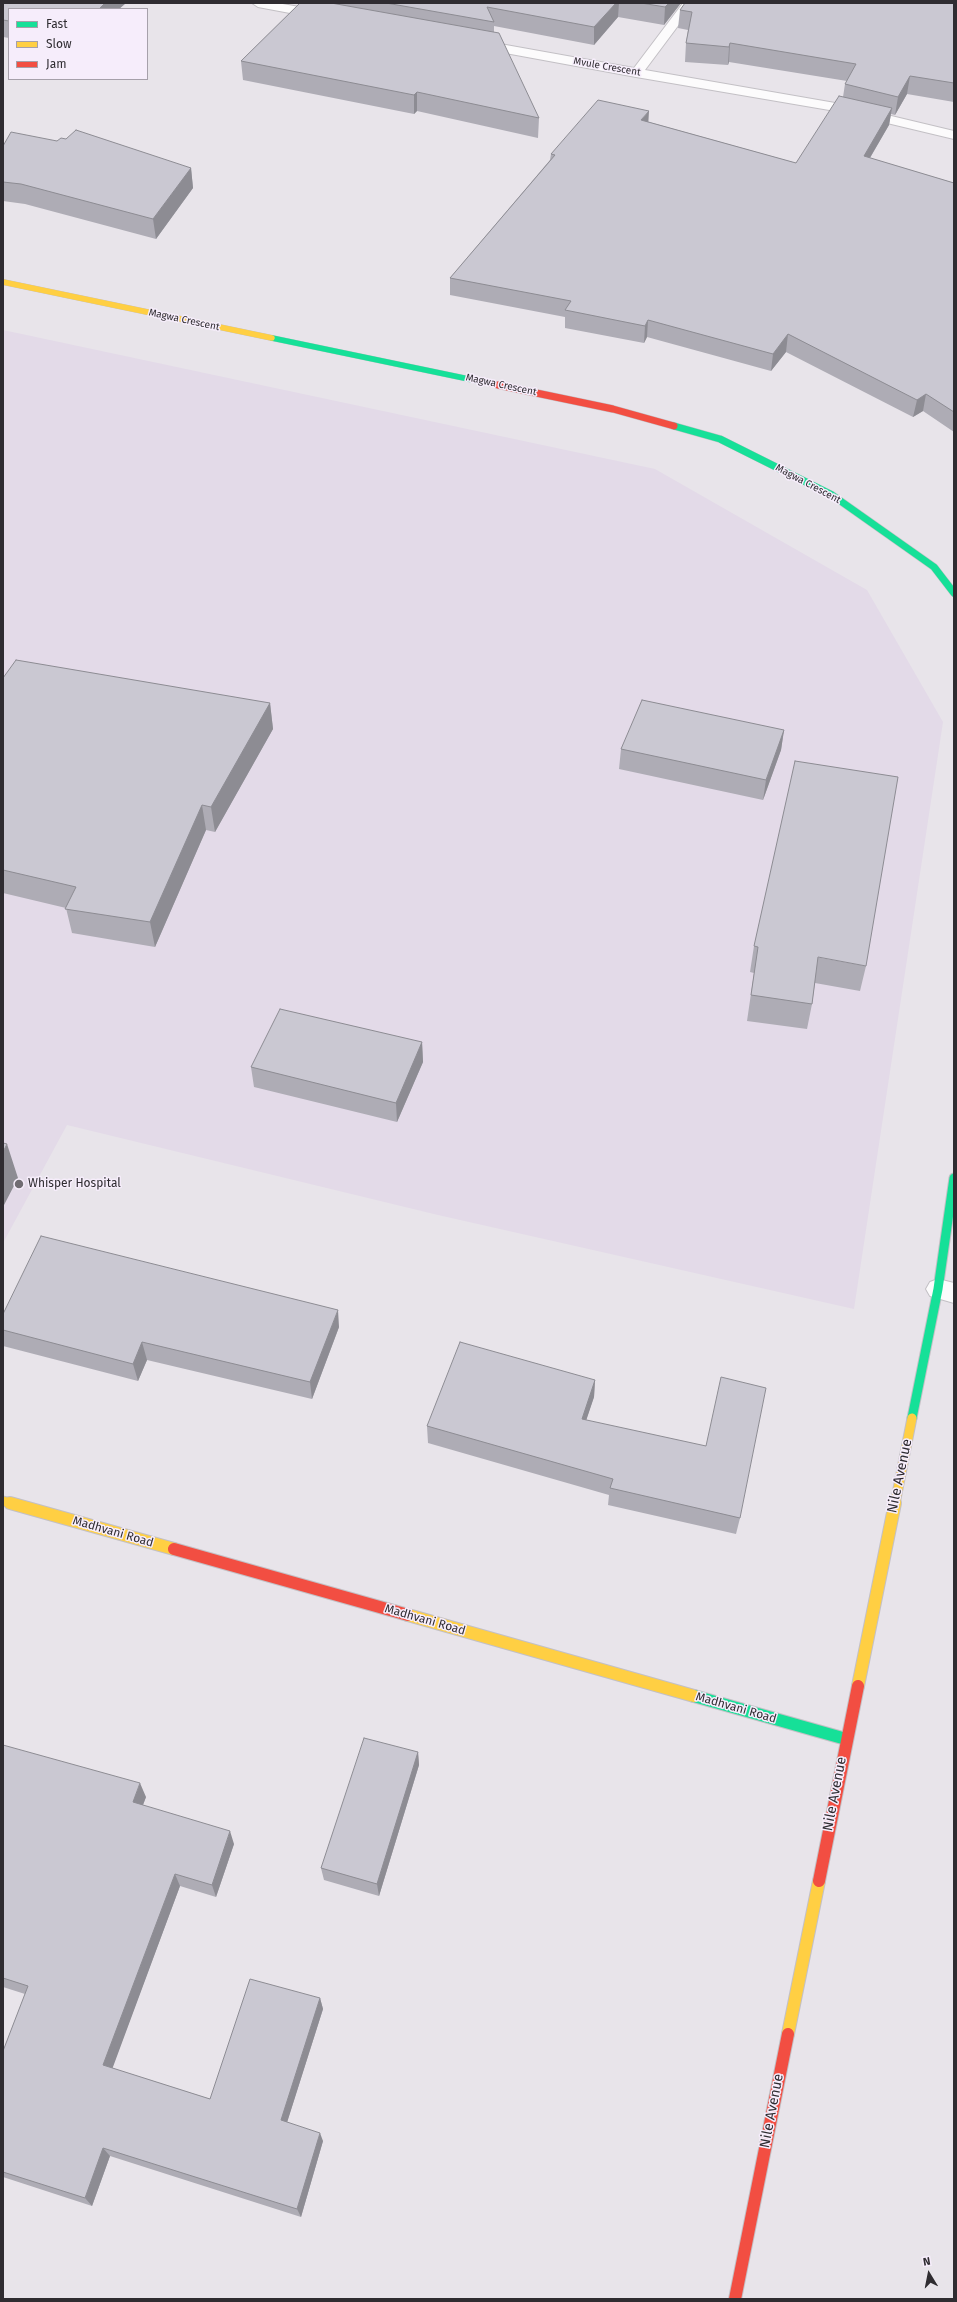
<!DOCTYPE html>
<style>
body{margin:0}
#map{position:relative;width:957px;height:2302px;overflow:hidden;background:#e8e4ea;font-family:"Fira Sans",sans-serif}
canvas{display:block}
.frame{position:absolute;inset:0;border:4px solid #2f2c31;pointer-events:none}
.legend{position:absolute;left:8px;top:8px;width:140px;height:72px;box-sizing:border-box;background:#f6edfb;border:1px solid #a6a0aa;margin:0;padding:5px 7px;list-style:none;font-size:12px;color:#2f2c31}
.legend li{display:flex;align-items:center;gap:8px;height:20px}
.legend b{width:20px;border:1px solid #a6a0aa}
.north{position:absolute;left:909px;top:2254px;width:40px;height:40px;-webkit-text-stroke:3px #f6edfb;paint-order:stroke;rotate:350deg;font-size:11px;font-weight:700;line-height:16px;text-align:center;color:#2f2c31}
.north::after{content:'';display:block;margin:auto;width:14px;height:18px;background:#2f2c31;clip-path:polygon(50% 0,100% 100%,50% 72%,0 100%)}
</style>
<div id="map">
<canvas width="957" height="2302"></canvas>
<div class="frame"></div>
<ul class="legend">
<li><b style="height:5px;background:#16e098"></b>Fast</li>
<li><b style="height:5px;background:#ffcf43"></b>Slow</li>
<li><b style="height:5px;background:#f24e42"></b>Jam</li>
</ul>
<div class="north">N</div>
</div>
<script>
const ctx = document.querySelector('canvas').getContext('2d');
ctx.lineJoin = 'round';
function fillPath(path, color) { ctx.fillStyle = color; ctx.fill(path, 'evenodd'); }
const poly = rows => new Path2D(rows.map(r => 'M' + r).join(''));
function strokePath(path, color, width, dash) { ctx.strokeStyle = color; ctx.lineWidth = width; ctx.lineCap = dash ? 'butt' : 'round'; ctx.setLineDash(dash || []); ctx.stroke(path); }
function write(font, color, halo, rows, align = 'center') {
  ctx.font = font + ' "Fira Sans",sans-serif'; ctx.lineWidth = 3; ctx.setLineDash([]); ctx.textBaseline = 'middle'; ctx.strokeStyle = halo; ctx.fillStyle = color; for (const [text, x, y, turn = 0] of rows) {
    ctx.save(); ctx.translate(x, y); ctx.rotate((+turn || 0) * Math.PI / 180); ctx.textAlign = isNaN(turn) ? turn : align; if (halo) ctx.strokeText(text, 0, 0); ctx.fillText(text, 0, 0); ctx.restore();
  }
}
fillPath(poly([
 [3,330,655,469,867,590,943,722,854,1309,438,1215,67,1125,3,1243]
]), '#e3dae8');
const street = poly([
 [252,3,277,3,322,11,328,15,322,19,258,7,252,3],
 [683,3,695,3,645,70,841,104,954,131,954,139,841,112,636,77,478,48,472,44,478,40,634,68,683,3],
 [938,1279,954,1283,954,1303,930,1296,926,1289,930,1282,938,1279]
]);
const fastFar3 = poly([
 [272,338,483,382]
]);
const fastFar2 = poly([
 [674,426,720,439,832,495,934,567,954,593]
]);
const fastFar1 = poly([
 [912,1418,938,1289,954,1178]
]);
const fast = poly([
 [694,1696,846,1739]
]);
const slowFar2 = poly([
 [3,282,272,338]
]);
const slowFar1 = poly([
 [3,1501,14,1504],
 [895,1504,912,1418]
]);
const slow = poly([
 [10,1503,174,1549],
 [408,1615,694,1696],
 [858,1686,895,1503],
 [788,2034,819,1881]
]);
const jamFar2 = poly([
 [483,382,503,386]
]);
const jamFar1 = poly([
 [498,385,613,409,674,426]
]);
const jam = poly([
 [174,1549,408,1615],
 [819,1881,858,1686],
 [735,2299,788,2034]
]);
strokePath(street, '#c3c0c5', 2);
strokePath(fastFar3, '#c3c0c5', 6);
strokePath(fastFar2, '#c3c0c5', 8);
strokePath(fastFar1, '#c3c0c5', 11);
strokePath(fast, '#c3c0c5', 14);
strokePath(slowFar2, '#c3c0c5', 6);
strokePath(slowFar1, '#c3c0c5', 11);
strokePath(slow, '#c3c0c5', 14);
strokePath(jamFar2, '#c3c0c5', 6);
strokePath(jamFar1, '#c3c0c5', 8);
strokePath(jam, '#c3c0c5', 14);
fillPath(street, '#fcfbfc');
strokePath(fastFar3, '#16e098', 5.5);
strokePath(fastFar2, '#16e098', 7);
strokePath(fastFar1, '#16e098', 9);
strokePath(fast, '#16e098', 12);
strokePath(slowFar2, '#ffcf43', 5.5);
strokePath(slowFar1, '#ffcf43', 9);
strokePath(slow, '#ffcf43', 12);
strokePath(jamFar2, '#f24e42', 5.5);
strokePath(jamFar1, '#f24e42', 7);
strokePath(jam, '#f24e42', 12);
fillPath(poly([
 [3,3,126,3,119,9,9,9,9,38,3,37],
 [300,3,681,3,664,25,618,17,594,45,494,26,494,32,539,118,538,138,417,111,414,114,243,80,241,61],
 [954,3,954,102,907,94,895,115,891,114,889,125,870,158,954,183,954,432,923,411,913,417,786,352,771,371,647,337,644,343,565,328,565,317,450,295,450,278,550,160,551,154,649,122,796,163,843,97,845,84,847,81,729,62,728,65,685,62,686,43,688,30,678,28,680,10],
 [3,146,191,168,193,188,156,239,25,204,3,201],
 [3,678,270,703,273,729,215,832,206,830,155,947,72,933,66,908,3,893],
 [784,730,781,750,763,800,619,769,621,749],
 [754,946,866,966,860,991,815,983,812,1004,807,1029,747,1021,754,973,750,972],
 [422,1042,423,1062,397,1122,254,1087,251,1067],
 [3,1314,339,1327,312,1399,147,1360,138,1381,3,1346],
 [595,1380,594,1397,586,1420,740,1518,736,1534,608,1505,609,1495,428,1443,427,1426],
 [3,1745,146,1797,143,1805,234,1844,216,1897,180,1886,112,2068,210,2099,320,1998,323,2009,287,2122,323,2141,301,2217,110,2156,92,2206,3,2177,3,2051,25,1994,3,1987],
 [418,1752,419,1765,379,1896,324,1880,321,1868]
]), '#aeacb5');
fillPath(poly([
 [105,3,126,3,119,9,99,9],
 [616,3,619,3,618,17,594,45,594,27],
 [669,3,681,3,664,25,665,7],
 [730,43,729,62,728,65,729,47],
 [910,76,907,94,895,115,898,97],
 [417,92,417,111,414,114,414,95],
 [892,108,889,125,861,173,864,156],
 [649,111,648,128,641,120],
 [191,168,193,188,156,239,153,219],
 [648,320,647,337,644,343,645,326],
 [788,334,786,352,771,371,773,354],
 [926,394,923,411,913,417,917,400],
 [270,703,273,729,215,832,211,807],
 [784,730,781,750,763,800,766,780],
 [202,805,206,830,155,947,150,922],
 [422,1042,423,1062,397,1122,396,1103],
 [7,1144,18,1178,3,1207,3,1152],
 [338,1310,339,1327,312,1399,310,1382],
 [142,1342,147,1360,138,1381,133,1364],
 [595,1380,594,1397,581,1436,582,1419],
 [418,1752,419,1765,379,1896,377,1884],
 [140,1783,146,1797,139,1815,133,1802],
 [230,1831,234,1844,216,1897,212,1885],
 [175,1874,180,1886,110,2075,103,2065],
 [320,1998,323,2009,285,2129,281,2120],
 [320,2133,323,2141,301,2217,297,2209],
 [103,2148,110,2156,92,2206,85,2198]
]), '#8d8c93');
const building = poly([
 [3,3,105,3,99,9,9,9,9,21,3,20,3,3],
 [300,3,331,3,499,33,539,118,417,92,414,95,241,61,300,3],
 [386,3,616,3,594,27,487,7,494,22,386,3],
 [641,3,669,3,665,7,641,3],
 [685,3,954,3,954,83,910,76,898,97,845,84,856,64,730,43,729,47,686,43,692,12,680,10,685,3],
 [839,96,892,108,864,156,954,183,954,412,926,394,917,400,788,334,773,354,648,320,645,326,565,310,571,301,450,278,555,155,551,154,598,100,649,111,641,120,796,163,839,96],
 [76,130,191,168,153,219,21,184,3,182,3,146,11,132,57,141,61,138,66,139,76,130],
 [16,660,270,703,211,807,202,805,150,922,65,909,76,887,3,870,3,678,16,660],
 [642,700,784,730,766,780,621,749,642,700],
 [795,761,898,777,866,966,818,957,812,1004,751,995,758,947,754,946,795,761],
 [280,1009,422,1042,396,1103,251,1067,280,1009],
 [3,1143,7,1144,3,1152,3,1143],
 [41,1236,338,1310,310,1382,142,1342,133,1364,3,1330,3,1314,41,1236],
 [460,1342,595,1380,582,1419,706,1446,721,1377,766,1388,740,1518,610,1488,613,1479,427,1426,460,1342],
 [364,1738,418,1752,377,1884,321,1868,364,1738],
 [3,1745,140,1783,133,1802,230,1831,212,1885,175,1874,103,2065,210,2099,250,1979,320,1998,281,2120,320,2133,297,2209,103,2148,85,2198,3,2172,3,2051,28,1986,3,1978,3,1745]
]);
fillPath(building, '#cac8d2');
strokePath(building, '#8d8c93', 1);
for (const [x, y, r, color] of [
 [19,1184,5,"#706c72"]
]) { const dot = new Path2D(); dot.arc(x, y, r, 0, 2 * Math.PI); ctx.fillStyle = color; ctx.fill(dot); strokePath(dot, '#f6edfb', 1.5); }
write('10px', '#2f2c31', '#f6edfb', [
 ["Mvule Crescent",607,67,10],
 ["Magwa Crescent",184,320,12],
 ["Magwa Crescent",501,385,12],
 ["Magwa Crescent",808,484,28]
]);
write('12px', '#2f2c31', '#f6edfb', [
 ["Whisper Hospital",28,1184]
], 'left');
write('12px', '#2f2c31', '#f6edfb', [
 ["Madhvani Road",113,1532,16],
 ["Madhvani Road",425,1620,16],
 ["Madhvani Road",736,1708,16]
]);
write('14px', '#2f2c31', '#f6edfb', [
 ["Nile Avenue",900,1476,-78],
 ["Nile Avenue",835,1794,-79],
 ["Nile Avenue",772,2111,-79]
]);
</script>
